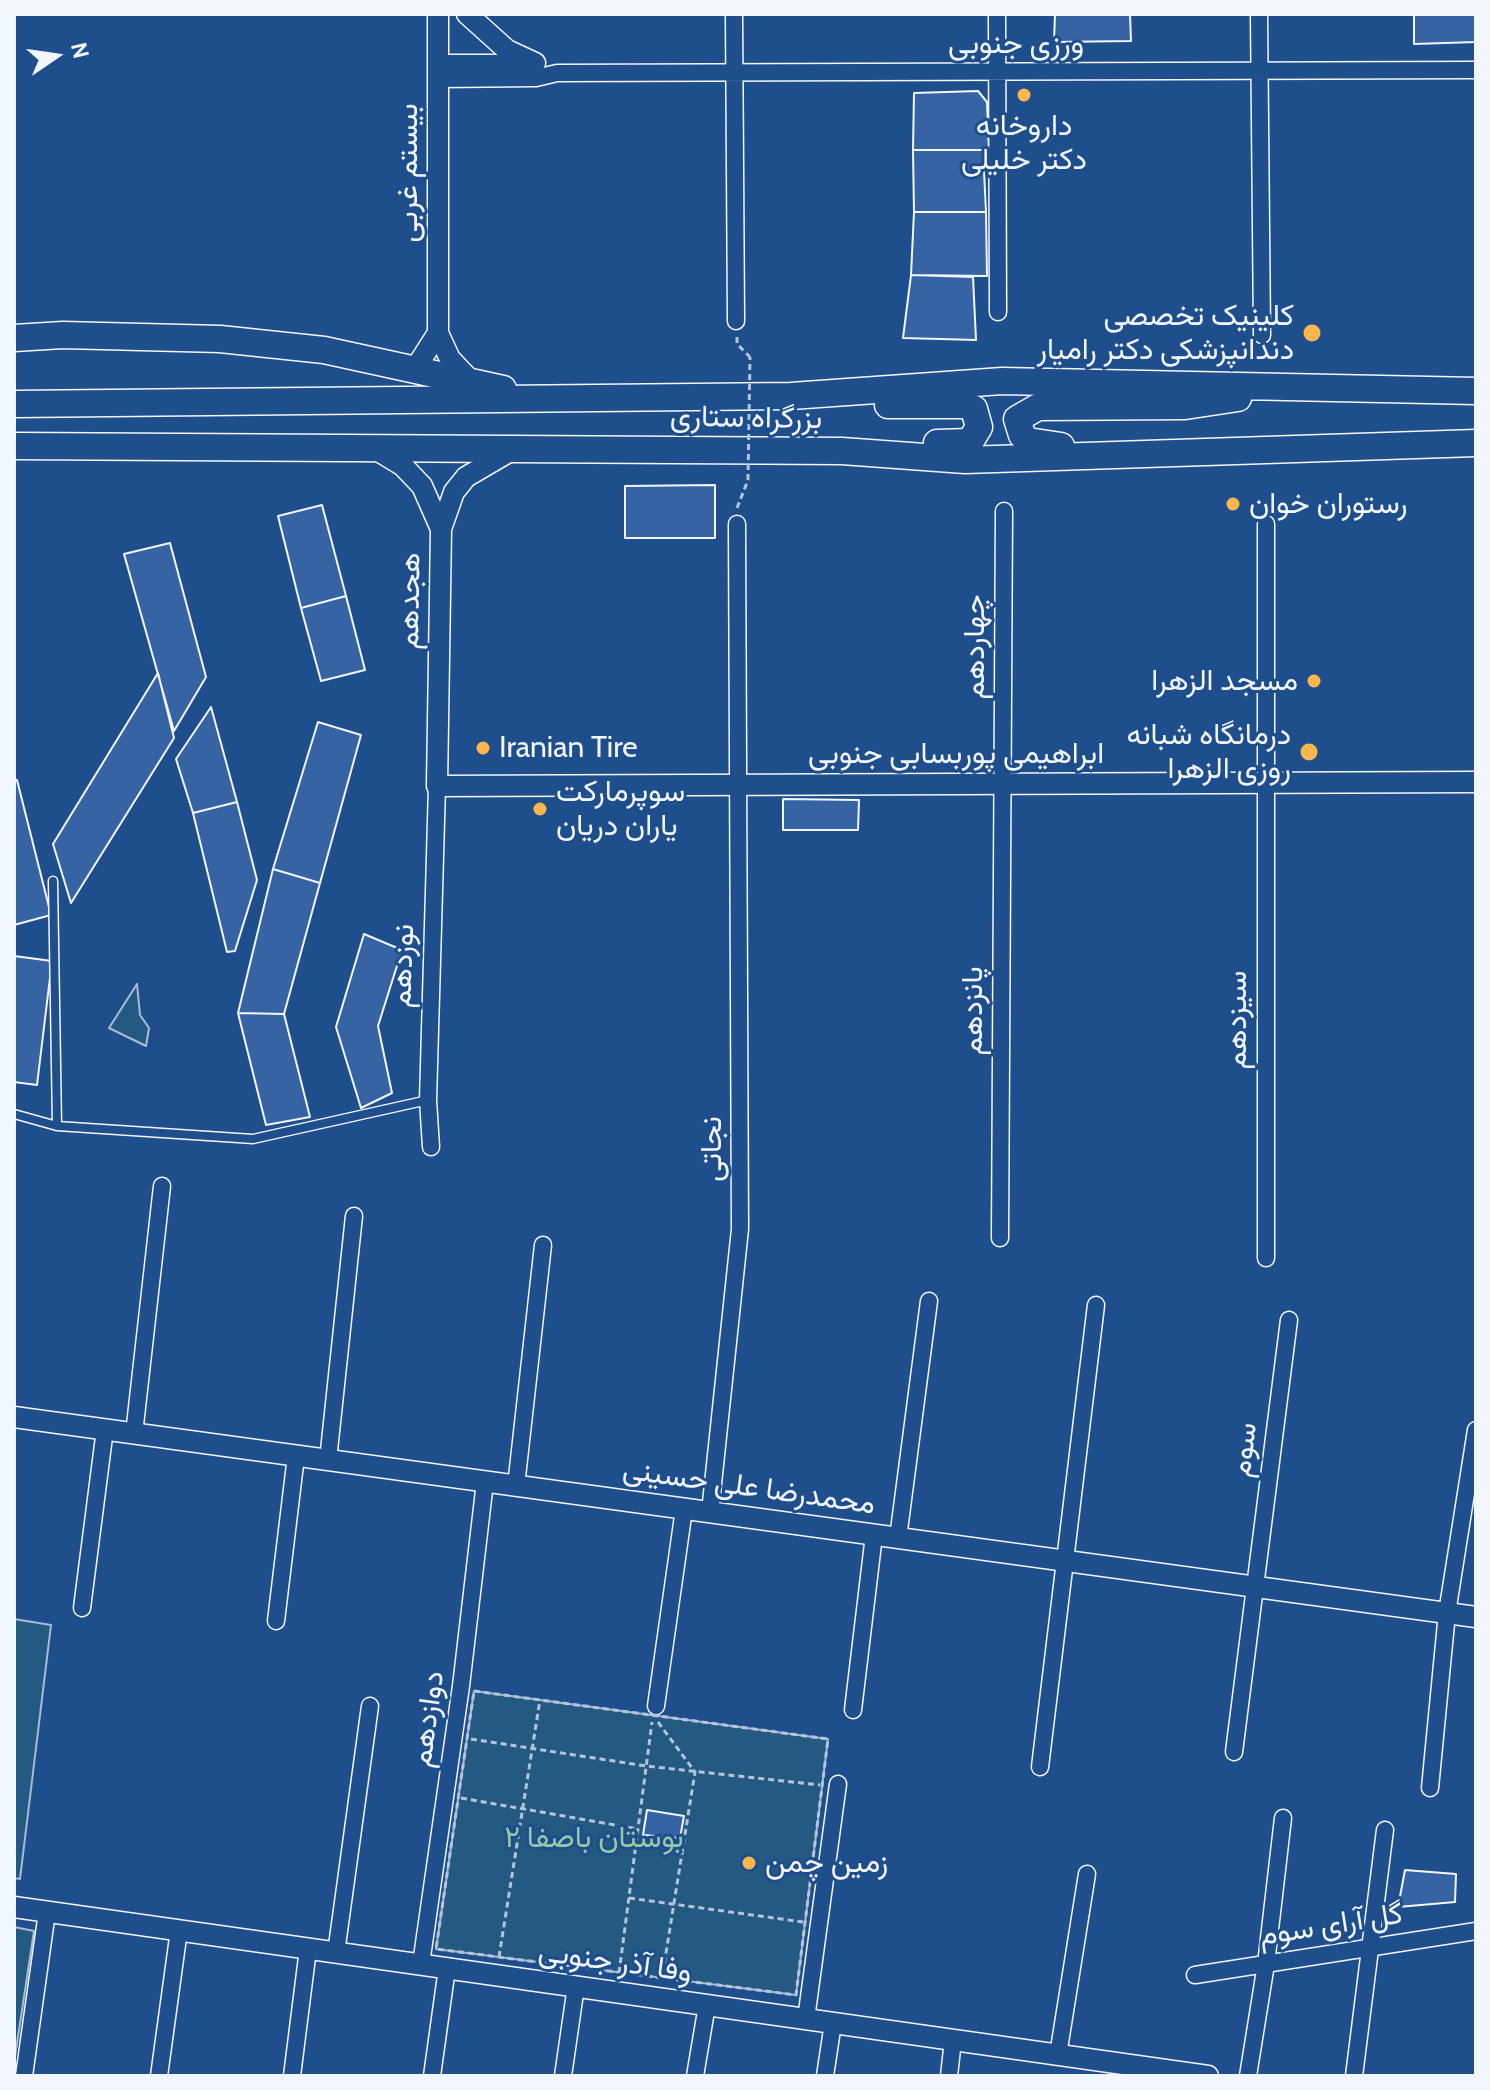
<!DOCTYPE html>
<meta charset="utf-8">
<style>
body{margin:0}
#map{position:relative;width:1490px;height:2090px;overflow:hidden;background:#1f4e8c;font-family:Cabin,sans-serif}
canvas{display:block}
.frame{position:absolute;inset:0;border:16px solid #f2f6ff;pointer-events:none}
.north{position:absolute;left:16px;top:16px;width:80px;height:80px;-webkit-text-stroke:6px #1f4e8c;paint-order:stroke;rotate:77deg;font-size:22px;font-weight:700;line-height:32px;text-align:center;color:#f2f6ff}
.north::after{content:'';display:block;margin:auto;width:28px;height:36px;background:#f2f6ff;clip-path:polygon(50% 0,100% 100%,50% 72%,0 100%)}
</style>
<div id="map">
<canvas width="1490" height="2090"></canvas>
<div class="frame"></div>
<div class="north">N</div>
</div>
<script>
const ctx = document.querySelector('canvas').getContext('2d');
ctx.lineJoin = 'round';
function fillPath(path, color) { ctx.fillStyle = color; ctx.fill(path, 'evenodd'); }
const poly = rows => new Path2D(rows.map(r => 'M' + r).join(''));
function strokePath(path, color, width, dash) { ctx.strokeStyle = color; ctx.lineWidth = width; ctx.lineCap = dash ? 'butt' : 'round'; ctx.setLineDash(dash || []); ctx.stroke(path); }
function write(font, color, halo, rows, align = 'center') {
  ctx.font = font + ' Cabin,Vazirmatn,sans-serif'; ctx.lineWidth = 6; ctx.setLineDash([]); ctx.textBaseline = 'middle'; ctx.strokeStyle = halo; ctx.fillStyle = color; for (const [text, x, y, turn = 0] of rows) {
    ctx.save(); ctx.translate(x, y); ctx.rotate((+turn || 0) * Math.PI / 180); ctx.textAlign = isNaN(turn) ? turn : align; if (halo) ctx.strokeText(text, 0, 0); ctx.fillText(text, 0, 0); ctx.restore();
  }
}
const green = poly([
 [137,984,140,1015,149,1028,146,1046,109,1028,137,984],
 [14,1619,51,1625,20,1879,14,1878,14,1619],
 [474,1691,828,1739,796,1995,436,1949,474,1691],
 [14,1927,34,1931,14,2063,14,1927]
]);
fillPath(green, '#245a82');
strokePath(green, '#a8bbd7', 2);
const building = poly([
 [1055,14,1130,14,1131,41,1054,42,1055,14],
 [1414,14,1476,14,1476,42,1414,44,1414,14],
 [978,91,987,102,989,150,913,150,914,93,978,91],
 [913,150,983,150,986,212,914,212,913,150],
 [914,212,986,212,987,276,911,275,914,212],
 [911,275,973,277,976,340,903,338,911,275],
 [715,485,715,538,625,538,625,486,715,485],
 [322,505,346,596,301,608,278,516,322,505],
 [170,543,206,677,174,731,124,554,170,543],
 [346,596,365,670,321,681,301,608,346,596],
 [158,673,174,738,71,903,53,844,158,673],
 [211,707,237,802,193,813,176,759,211,707],
 [318,722,361,735,320,883,273,869,318,722],
 [17,780,51,915,14,925,14,781,17,780],
 [783,799,859,800,858,830,783,830,783,799],
 [237,802,257,880,235,951,227,952,193,813,237,802],
 [273,869,320,883,284,1014,238,1013,273,869],
 [364,934,402,950,378,1026,392,1093,361,1108,336,1027,364,934],
 [14,956,52,961,37,1085,14,1082,14,956],
 [238,1013,284,1014,310,1117,266,1125,238,1013],
 [647,1810,684,1816,680,1838,643,1835,647,1810],
 [1405,1870,1456,1874,1455,1902,1398,1907,1405,1870]
]);
fillPath(building, '#3563a3');
strokePath(building, '#f2f6ff', 2);
const service = poly([
 [53,881,57,1126],
 [14,1114,57,1126,253,1139,428,1100]
]);
const minor = poly([
 [734,14,736,321],
 [997,14,998,312],
 [1259,14,1262,335],
 [438,63,530,63],
 [438,79,536,78,557,73,1476,70],
 [431,1147,428,1100,437,786],
 [1000,1238,1004,511],
 [1266,1258,1266,524],
 [134,1434,162,1186],
 [328,1460,354,1216],
 [516,1486,543,1245],
 [710,1512,740,1229,737,524],
 [898,1538,929,1301],
 [82,1608,105,1429],
 [276,1621,296,1456],
 [656,1706,684,1509],
 [853,1710,874,1535],
 [1234,1752,1289,1320],
 [1040,1767,1096,1305],
 [1430,1788,1447,1613,1476,1430],
 [336,1953,370,1706],
 [421,1964,461,1686,485,1482],
 [1195,1975,1476,1931],
 [806,2019,838,1784],
 [1058,2055,1087,1874],
 [24,2076,47,1912],
 [159,2076,179,1930],
 [292,2076,308,1949],
 [432,2076,447,1968],
 [563,2076,576,1986],
 [695,2076,707,2005],
 [825,2076,833,2023],
 [949,2076,953,2040],
 [1248,2076,1266,1964,1283,1818],
 [1354,2076,1385,1830]
]);
const tertiary = poly([
 [438,14,438,333,450,359,470,380],
 [467,14,507,50,535,63],
 [415,369,438,333],
 [375,449,403,466,422,486,441,529,437,786,1476,782],
 [441,529,454,492,466,477,512,450],
 [14,1417,1476,1617],
 [14,1907,1208,2076]
]);
const trunk = poly([
 [14,338,63,335,220,339,324,350,503,389],
 [14,404,791,396,1002,381,1476,391],
 [888,405,966,405,974,409,979,427,970,442,937,443],
 [14,446,842,451,965,460,1476,443],
 [1061,446,1028,441,1022,435,1017,419,1038,407,1185,406,1238,398]
]);
strokePath(service, '#f2f6ff', 11);
strokePath(minor, '#f2f6ff', 19);
strokePath(tertiary, '#f2f6ff', 23);
strokePath(trunk, '#f2f6ff', 29);
strokePath(poly([
 [737,337,737,344,750,357],
 [737,508,748,480],
 [474,1691,828,1739,796,1995,436,1949,474,1691],
 [658,1722,695,1772,662,1978],
 [471,1739,646,1766,820,1785],
 [461,1798,638,1829],
 [629,1898,803,1922],
 [499,1957,540,1700],
 [619,1973,652,1722]
]), '#b3c4dc', 3, [6, 4]);
strokePath(service, '#1f4e8c', 8);
strokePath(minor, '#1f4e8c', 16);
strokePath(tertiary, '#1f4e8c', 20);
strokePath(trunk, '#1f4e8c', 26);
strokePath(poly([
 [748,480,750,357]
]), '#b3c4dc', 3, [6, 4]);
for (const [x, y, r, color] of [
 [1024,95,8,"#ffb74d"],
 [1312,333,10,"#ffb74d"],
 [1233,504,8,"#ffb74d"],
 [1314,681,8,"#ffb74d"],
 [483,748,8,"#ffb74d"],
 [1309,752,10,"#ffb74d"],
 [540,809,8,"#ffb74d"],
 [749,1863,8,"#ffb74d"]
]) { const dot = new Path2D(); dot.arc(x, y, r, 0, 2 * Math.PI); ctx.fillStyle = color; ctx.fill(dot); strokePath(dot, '#1f4e8c', 3); }
write('30px', '#f2f6ff', '#1f4e8c', [
 ["ورزی جنوبی",1016,44],
 ["بیستم غربی",408,173,-90],
 ["بزرگراه ستاری",746,418,1],
 ["هجدهم",410,601,-89],
 ["چهاردهم",975,647,-90],
 ["ابراهیمی پوربسابی جنوبی",956,754],
 ["نوزدهم",403,966,-88],
 ["پانزدهم",973,1011,-90],
 ["سیزدهم",1237,1020,-90],
 ["نجاتی",712,1149,-90],
 ["سوم",1244,1450,-83],
 ["محمدرضا علی حسینی",749,1487,8],
 ["دوازدهم",428,1719,-82],
 ["گل آرای سوم",1331,1925,-9],
 ["وفا آذر جنوبی",615,1962,8]
]);
write('30px', '#f2f6ff', '#1f4e8c', [
 ["داروخانه",1024,126,"center"],
 ["دکتر خلیلی",1024,160,"center"],
 ["کلینیک تخصصی",1294,316,"right"],
 ["دندانپزشکی دکتر رامیار",1294,350,"right"],
 ["رستوران خوان",1249,504],
 ["مسجد الزهرا",1298,681,"right"],
 ["درمانگاه شبانه",1291,735,"right"],
 ["روزی الزهرا",1291,769,"right"],
 ["Iranian Tire",499,748],
 ["سوپرمارکت",556,792],
 ["یاران دریان",556,826],
 ["زمین چمن",765,1863]
], 'left');
write('30px', '#97c8a6', '#1f4e8c', [
 ["بوستان باصفا ۲",594,1838]
]);
</script>
